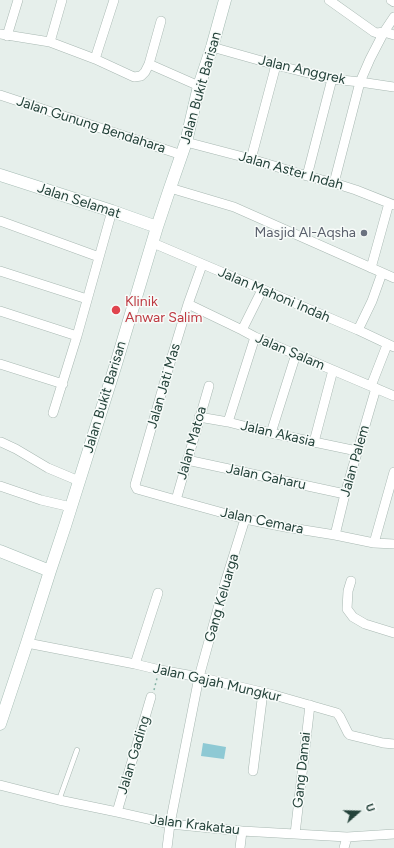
<!DOCTYPE html>
<style>
body{margin:0}
#map{position:relative;width:394px;height:848px;overflow:hidden;background:#e6efeb;font-family:Figtree,sans-serif}
canvas{display:block}
.north{position:absolute;left:338px;top:792px;width:40px;height:40px;-webkit-text-stroke:3px #f7fbf9;paint-order:stroke;rotate:70deg;font-size:11px;font-weight:700;line-height:16px;text-align:center;color:#24423a}
.north::after{content:'';display:block;margin:auto;width:14px;height:18px;background:#24423a;clip-path:polygon(50% 0,100% 100%,50% 72%,0 100%)}
</style>
<div id="map">
<canvas width="394" height="848"></canvas>
<div class="north">U</div>
</div>
<script>
const ctx = document.querySelector('canvas').getContext('2d');
ctx.lineJoin = 'round';
function fillPath(path, color) { ctx.fillStyle = color; ctx.fill(path, 'evenodd'); }
const poly = rows => new Path2D(rows.map(r => 'M' + r).join(''));
function strokePath(path, color, width, dash) { ctx.strokeStyle = color; ctx.lineWidth = width; ctx.lineCap = dash ? 'butt' : 'round'; ctx.setLineDash(dash || []); ctx.stroke(path); }
function write(font, color, halo, rows, align = 'center') {
  ctx.font = font + ' Figtree,sans-serif'; ctx.lineWidth = 3; ctx.setLineDash([]); ctx.textBaseline = 'middle'; ctx.strokeStyle = halo; ctx.fillStyle = color; for (const [text, x, y, turn = 0] of rows) {
    ctx.save(); ctx.translate(x, y); ctx.rotate((+turn || 0) * Math.PI / 180); ctx.textAlign = isNaN(turn) ? turn : align; if (halo) ctx.strokeText(text, 0, 0); ctx.fillText(text, 0, 0); ctx.restore();
  }
}
fillPath(poly([
 [203,743,226,747,224,759,201,756]
]), '#8ec9d4');
const lane = poly([
 [59,800,77,750]
]);
const street = poly([
 [329,0,374,32,377,33,384,32,394,35],
 [391,0,394,2],
 [0,34,50,42,95,59,134,77,141,76,145,72,149,64,199,86],
 [7,36,18,0],
 [50,42,62,0],
 [212,47,276,65,332,79,360,82,394,87],
 [95,59,114,0],
 [149,64,161,21],
 [0,95,182,155],
 [186,142,251,159,307,176,334,183,356,190,394,205],
 [251,159,276,65],
 [307,176,332,79],
 [334,183,360,82,370,59,384,32,394,17],
 [170,188,234,207,394,278],
 [0,221,99,257],
 [153,243,358,330,394,347],
 [202,265,188,304,170,363,135,485,137,489,176,500,245,519,285,527,335,535,374,543,394,544],
 [371,268,389,203],
 [0,271,87,299],
 [188,304,242,330,255,337,394,396],
 [0,311,77,336],
 [242,330,262,290],
 [358,330,372,301,382,273],
 [0,364,63,384],
 [371,386,387,345],
 [53,413,77,336,112,211],
 [199,417,228,422,271,433,357,451],
 [228,422,255,337],
 [271,433,296,354],
 [1,442,16,449,48,468,79,481],
 [314,442,333,370],
 [187,460,345,494],
 [0,486,41,500,71,507],
 [176,500,209,386],
 [335,535,345,494,376,388],
 [374,543,394,472],
 [351,581,348,591,347,609,353,617,365,624,394,633],
 [27,643,135,664,160,670,199,677,274,695,337,713,340,717,348,733,350,735,383,743,394,744],
 [135,664,158,593],
 [253,771,263,692],
 [0,785,59,800,117,812,170,824,242,831,347,837,394,834],
 [117,812,151,697],
 [295,834,310,705],
 [167,848,170,824,199,677,225,583,245,519],
 [240,848,242,831],
 [344,848,347,837]
]);
const secondary = poly([
 [0,175,112,211,157,227],
 [0,551,50,571],
 [0,724,27,643,50,571,65,526,116,364,157,227,170,188,186,142,199,86,212,47,225,0]
]);
strokePath(lane, '#a8b8b2', 5.5);
strokePath(street, '#a8b8b2', 10);
strokePath(secondary, '#a4bbb3', 13);
strokePath(poly([
 [154,690,157,678]
]), '#86b3a5', 1.5, [2, 3]);
strokePath(lane, '#fff', 4.5);
strokePath(street, '#fff', 9);
strokePath(secondary, '#fff', 12);
for (const [x, y, r, color] of [
 [364,233,4,"#6b7280"],
 [116,310,5,"#e0444e"]
]) { const dot = new Path2D(); dot.arc(x, y, r, 0, 2 * Math.PI); ctx.fillStyle = color; ctx.fill(dot); strokePath(dot, '#f7fbf9', 1.5); }
write('14px', '#24423a', '#f7fbf9', [
 ["Jalan Anggrek",302,70,13],
 ["Jalan Bukit Barisan",201,88,-74],
 ["Jalan Gunung Bendahara",91,125,18],
 ["Jalan Aster Indah",291,171,16],
 ["Jalan Selamat",79,201,18],
 ["Jalan Mahoni Indah",274,295,23],
 ["Jalan Salam",290,352,23],
 ["Jalan Jati Mas",164,386,-74],
 ["Jalan Bukit Barisan",105,397,-73],
 ["Jalan Akasia",278,434,13],
 ["Jalan Matoa",192,443,-74],
 ["Jalan Palem",355,461,-74],
 ["Jalan Gaharu",266,477,12],
 ["Jalan Cemara",262,521,12],
 ["Gang Keluarga",222,598,-74],
 ["Jalan Gajah Mungkur",217,683,13],
 ["Jalan Gading",134,755,-73],
 ["Gang Damai",302,770,-84],
 ["Jalan Krakatau",195,825,7]
]);
write('14px', '#5b616d', '#f7fbf9', [
 ["Masjid Al-Aqsha",356,233]
], 'right');
write('14px', '#be3a42', '#f7fbf9', [
 ["Klinik",125,302],
 ["Anwar Salim",125,318]
], 'left');
</script>
